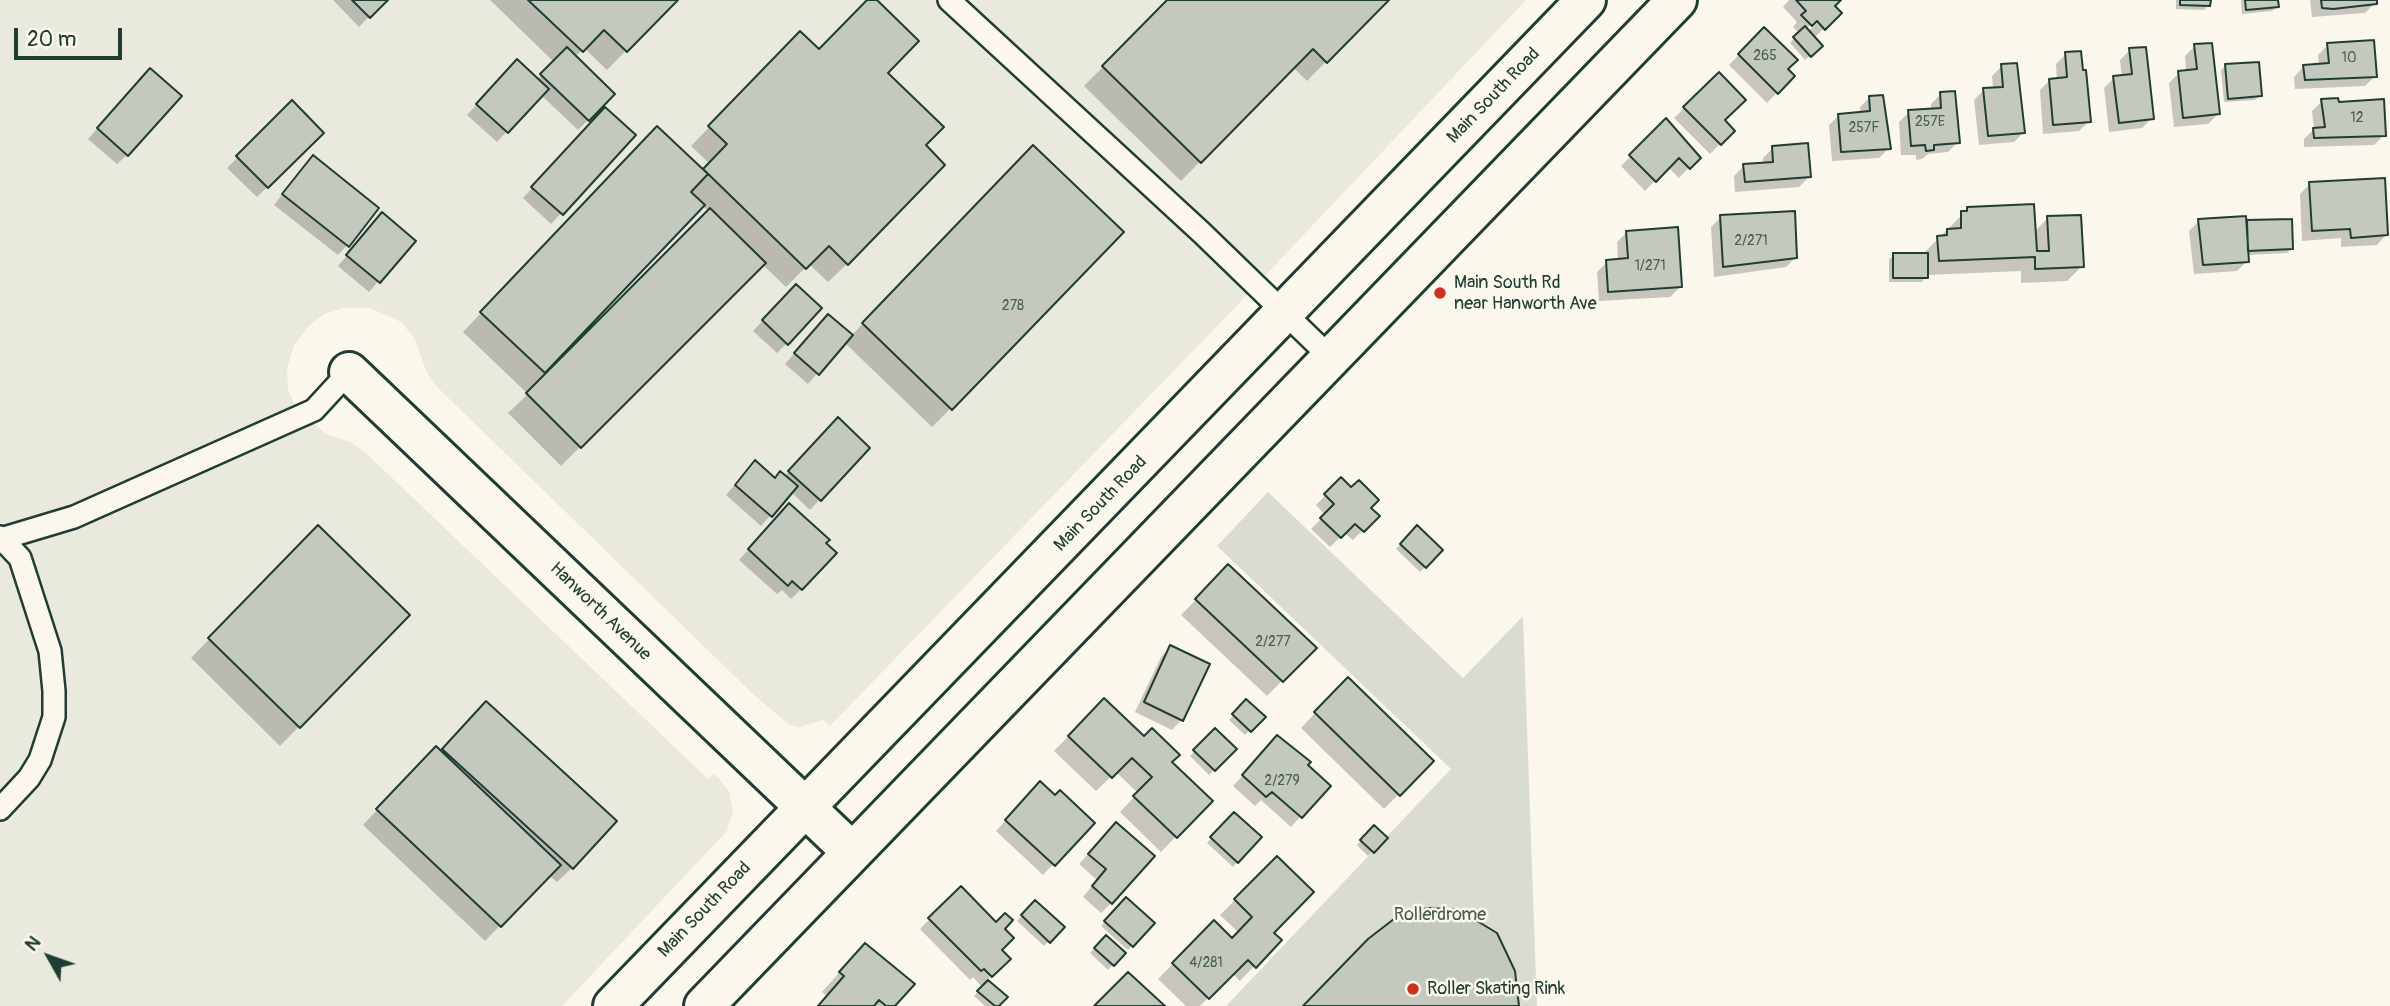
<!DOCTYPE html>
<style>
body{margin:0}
#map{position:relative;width:2390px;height:1006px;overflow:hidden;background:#fbf7ec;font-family:Pangolin,sans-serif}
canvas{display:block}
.north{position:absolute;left:14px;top:922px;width:70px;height:70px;-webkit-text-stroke:5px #fbf7ec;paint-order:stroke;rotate:310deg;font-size:19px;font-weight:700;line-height:28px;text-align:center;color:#1f3d34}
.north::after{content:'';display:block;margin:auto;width:24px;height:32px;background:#1f3d34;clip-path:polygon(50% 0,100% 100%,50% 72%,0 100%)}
.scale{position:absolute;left:14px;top:28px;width:108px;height:32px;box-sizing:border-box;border:4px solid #1f3d34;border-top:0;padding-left:9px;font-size:21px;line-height:24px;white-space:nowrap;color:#1f3d34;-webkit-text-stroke:5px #fbf7ec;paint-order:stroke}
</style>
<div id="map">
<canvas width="2390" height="1006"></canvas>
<div class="north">N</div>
<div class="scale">20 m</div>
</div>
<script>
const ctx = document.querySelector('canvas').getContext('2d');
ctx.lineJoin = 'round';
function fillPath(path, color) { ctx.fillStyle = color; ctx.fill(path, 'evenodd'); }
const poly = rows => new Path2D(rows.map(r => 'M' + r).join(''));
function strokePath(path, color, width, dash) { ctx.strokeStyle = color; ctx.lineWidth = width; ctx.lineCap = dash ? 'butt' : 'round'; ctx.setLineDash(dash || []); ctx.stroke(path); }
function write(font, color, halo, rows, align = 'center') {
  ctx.font = font + ' Pangolin,sans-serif'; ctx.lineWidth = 5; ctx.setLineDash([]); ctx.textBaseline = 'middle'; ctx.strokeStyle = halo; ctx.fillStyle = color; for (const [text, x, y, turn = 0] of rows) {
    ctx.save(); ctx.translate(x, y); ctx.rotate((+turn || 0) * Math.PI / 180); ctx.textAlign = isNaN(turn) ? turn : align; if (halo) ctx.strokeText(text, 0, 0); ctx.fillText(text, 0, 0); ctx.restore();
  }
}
fillPath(poly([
 [0,0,1526,0,1223,320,830,726,823,720,799,727,788,724,753,694,437,387,427,373,415,339,401,322,370,308,344,308,324,314,308,327,294,345,287,369,288,390,296,407,326,434,350,442,366,453,708,779,714,774,720,780,729,791,733,811,727,831,562,1006,0,1006]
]), '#eae9de');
fillPath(poly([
 [1268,492,1463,678,1523,616,1537,1006,1226,1006,1451,769,1217,546]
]), '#dbdcd1');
fillPath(poly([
 [333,0,385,0,359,27],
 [490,0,675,0,607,70,584,48,575,57,613,95,578,130,541,95,497,142,467,115,507,72,537,80,554,62],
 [869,0,874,0,886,73,923,145,847,264,828,282,809,264,786,287,762,264,561,466,508,413,528,394,463,332,638,147,702,172,710,164,691,146,782,52,819,52],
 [702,205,709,212,564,355,561,353],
 [1169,0,1386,0,1307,81,1293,67,1181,181,1084,86],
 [1789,0,1839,0,1833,6,1840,13,1814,38,1820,46,1805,60,1790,43,1799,33,1793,27,1797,22,1783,7],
 [1822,13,1824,16,1806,34,1806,29],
 [2176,0,2209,0,2209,5,2204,10,2176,9],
 [2241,0,2277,0,2277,7,2272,11,2242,14],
 [2310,0,2375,0,2375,3,2365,13,2312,17],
 [1764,29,1793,76,1767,103,1729,65],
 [2328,45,2375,76,2365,86,2295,89,2294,77,2304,66,2319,65,2318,55],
 [2195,46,2218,114,2208,124,2174,127,2169,83,2179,73,2186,72,2185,56],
 [2130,50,2152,118,2142,128,2109,132,2104,88,2114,78,2122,77,2120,60],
 [2066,54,2089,121,2079,131,2043,134,2040,90,2050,80,2057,80,2056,64],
 [2002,66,2024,132,2014,142,1979,145,1974,100,1984,90,1993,89,1992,76],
 [2226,66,2260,95,2255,100,2224,102,2221,70],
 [1719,75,1723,120,1733,131,1710,154,1674,118],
 [140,80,127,155,117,164,88,139],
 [1941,94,1958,142,1948,152,1928,154,1922,159,1916,160,1916,155,1901,155,1899,122,1909,112,1931,110,1931,104],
 [1870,97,1889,148,1879,158,1832,161,1829,125,1839,115,1860,114,1860,107],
 [2322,101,2384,135,2374,145,2304,147,2304,139,2314,129,2312,111],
 [292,103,322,133,257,197,227,168],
 [595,119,634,135,551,224,523,198],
 [1666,121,1698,158,1679,178,1668,167,1645,191,1621,166],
 [1773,148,1809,177,1799,187,1735,192,1734,176,1744,166,1763,164,1763,158],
 [1015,166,951,408,932,427,844,342,808,384,785,364,818,326,851,336],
 [303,168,347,245,338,255,274,205],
 [2310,184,2387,234,2377,245,2341,247,2341,238,2302,241,2300,194],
 [1968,209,2034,232,2048,218,2082,266,2067,281,2021,283,2021,271,1927,275,1922,282,1889,282,1889,259,1894,255,1923,254],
 [1721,217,1796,257,1786,267,1714,277,1711,227],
 [2199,221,2247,222,2291,249,2287,253,2247,255,2247,261,2237,271,2194,274,2189,231],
 [372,225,413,241,369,292,338,266],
 [1627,232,1680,287,1670,297,1599,301,1597,272,1607,262,1618,261,1617,242],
 [786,296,787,343,777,353,753,331],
 [828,429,868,448,810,510,791,492,761,526,726,495,745,473,774,480,784,477],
 [1341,479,1377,516,1353,540,1344,533,1330,547,1311,529,1325,515,1316,505],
 [780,516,801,589,791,599,782,590,777,594,739,560],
 [318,527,408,615,280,746,191,658],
 [1417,528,1441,550,1420,572,1396,549],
 [1228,567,1314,648,1267,696,1181,615],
 [1171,647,1182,719,1172,730,1135,712,1161,657],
 [1333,694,1432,761,1384,809,1301,728],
 [1104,700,1210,801,1161,852,1120,812,1138,793,1116,772,1096,791,1054,751],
 [1246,701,1263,717,1245,735,1229,720],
 [472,718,572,868,557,882,549,875,485,941,363,825,421,763,440,753],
 [1215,730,1234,749,1209,775,1190,756],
 [1268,748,1306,765,1329,786,1291,827,1261,800,1255,806,1233,786],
 [1030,794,1055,797,1092,823,1043,875,996,831],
 [1234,814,1259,837,1233,867,1207,843],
 [1374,827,1386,838,1368,856,1357,845],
 [1107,834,1111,903,1101,913,1083,897,1097,880,1079,864],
 [1277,858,1272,933,1279,940,1240,981,1232,973,1200,1006,1186,1006,1158,979,1214,922,1232,940,1239,933,1220,915],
 [961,888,1002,929,1000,950,1008,959,986,981,1005,997,997,1006,985,1006,974,996,982,987,973,977,970,980,920,929],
 [1126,899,1153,923,1128,950,1101,926],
 [1035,902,1062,927,1044,946,1017,921],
 [1106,937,1124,953,1108,970,1090,953],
 [846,965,893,1006,818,1006,827,996,822,992]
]), '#0003');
const building = poly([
 [352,0,388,0,370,18,352,0],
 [528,0,678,0,627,52,604,30,583,52,528,0],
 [867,0,877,0,919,41,888,73,944,127,926,145,945,165,848,265,829,246,806,269,703,169,727,144,708,126,800,31,819,49,867,0],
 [1167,0,1389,0,1327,63,1313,49,1201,163,1102,66,1167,0],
 [1796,0,1841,0,1835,6,1842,13,1825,30,1817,21,1812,26,1801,15,1806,11,1796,0],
 [2180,0,2211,0,2210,6,2180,5,2180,0],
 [2245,0,2278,0,2279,7,2246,10,2245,0],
 [2321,0,2377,0,2377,4,2333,9,2322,8,2321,0],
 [1805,26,1823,46,1811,57,1793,37,1805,26],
 [1764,27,1798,60,1788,69,1795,76,1778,94,1738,54,1764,27],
 [2374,40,2377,77,2305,80,2303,65,2329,63,2327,43,2374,40],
 [2212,43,2220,114,2183,118,2178,71,2197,69,2194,44,2212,43],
 [567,47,615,94,589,121,540,74,567,47],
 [2146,47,2154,119,2119,123,2113,76,2132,74,2129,48,2146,47],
 [2081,51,2083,70,2086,70,2091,122,2053,125,2049,79,2067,77,2065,52,2081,51],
 [517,59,549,89,508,133,476,104,517,59],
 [2259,62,2262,96,2228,99,2225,64,2259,62],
 [2017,63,2025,133,1988,136,1983,88,2003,87,2001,64,2017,63],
 [150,68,182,96,128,156,97,128,150,68],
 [1719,72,1746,100,1725,120,1735,131,1721,145,1683,107,1719,72],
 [1955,91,1960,143,1934,145,1934,150,1926,151,1925,145,1911,146,1908,110,1941,108,1940,92,1955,91],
 [1883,95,1891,149,1841,152,1838,114,1870,111,1869,96,1883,95],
 [2338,98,2339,102,2384,99,2386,136,2314,138,2313,128,2325,127,2321,99,2338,98],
 [292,100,324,133,268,188,236,156,292,100],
 [605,107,636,135,563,215,531,187,605,107],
 [1666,118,1701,158,1690,169,1679,158,1656,182,1629,155,1666,118],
 [657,126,708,174,691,192,705,205,545,373,480,312,657,126],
 [1808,143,1811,177,1745,182,1743,164,1773,162,1772,146,1808,143],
 [1033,145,1124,232,952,410,862,323,1033,145],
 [313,155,379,208,349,247,282,194,313,155],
 [2385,178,2388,235,2351,238,2350,229,2312,231,2309,182,2385,178],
 [2034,204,2037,251,2049,251,2047,216,2081,215,2084,267,2035,269,2035,257,1939,261,1937,236,1947,235,1947,229,1961,228,1961,211,1967,211,1967,207,2034,204],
 [710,208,766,263,581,448,526,393,710,208],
 [1795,211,1797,258,1723,267,1720,215,1795,211],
 [382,212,416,241,380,283,346,255,382,212],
 [2246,216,2249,262,2203,265,2198,219,2246,216],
 [2292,219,2293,249,2248,251,2247,220,2292,219],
 [1678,227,1682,287,1608,292,1606,260,1628,258,1626,231,1678,227],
 [1893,253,1928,253,1928,278,1893,278,1893,253],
 [796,284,822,308,788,345,762,320,796,284],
 [828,314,853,335,819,375,794,353,828,314],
 [838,417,870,448,821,501,788,471,838,417],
 [755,460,775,478,780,471,798,486,772,517,735,485,755,460],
 [1341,477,1351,487,1359,480,1379,500,1371,508,1380,516,1364,532,1355,524,1341,538,1320,518,1334,504,1324,494,1341,477],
 [789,503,830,540,826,543,837,553,802,590,792,581,788,586,748,549,789,503],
 [318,525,410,615,300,728,208,638,318,525],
 [1417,525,1443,550,1426,568,1400,544,1417,525],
 [1228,564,1317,648,1283,682,1195,599,1228,564],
 [1170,645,1210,664,1183,721,1144,702,1170,645],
 [1348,677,1434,761,1400,796,1314,712,1348,677],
 [1104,698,1144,736,1152,728,1180,755,1172,762,1213,801,1177,838,1133,796,1152,777,1132,758,1112,778,1068,736,1104,698],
 [1246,699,1266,717,1251,732,1232,714,1246,699],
 [486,701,617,821,573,869,442,749,486,701],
 [1215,728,1237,749,1215,771,1193,750,1215,728],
 [1277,735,1311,762,1308,765,1331,786,1302,818,1272,792,1266,797,1242,775,1277,735],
 [436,746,561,865,501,927,376,809,436,746],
 [1040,781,1055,795,1060,790,1095,823,1055,866,1005,820,1040,781],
 [1234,812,1262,837,1238,863,1210,837,1234,812],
 [1116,822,1155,856,1112,904,1092,886,1106,869,1088,854,1116,822],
 [1374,825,1388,838,1374,853,1360,840,1374,825],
 [1277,856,1314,892,1274,933,1282,940,1256,968,1248,960,1209,999,1172,963,1214,920,1232,938,1252,917,1234,899,1277,856],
 [961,886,996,922,1005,913,1013,920,1005,929,1014,938,1002,950,1011,959,992,977,984,969,981,971,928,918,961,886],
 [1126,897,1155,923,1133,947,1104,921,1126,897],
 [1035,900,1065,927,1050,943,1021,915,1035,900],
 [1430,908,1459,910,1497,933,1515,971,1519,1006,1303,1006,1368,939,1403,912,1430,908],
 [1106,935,1126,953,1114,966,1094,948,1106,935],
 [865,943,915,984,895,1006,886,1006,879,1000,874,1006,818,1006,844,976,839,972,865,943],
 [1128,972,1165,1006,1094,1006,1128,972],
 [988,980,1008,997,999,1006,995,1006,977,991,988,980]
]);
fillPath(building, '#c4c9be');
strokePath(building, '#1f3d34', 2);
const lane = poly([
 [949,0,1202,233,1330,357],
 [0,537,20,558,50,651,54,691,54,717,40,760,29,778,0,809],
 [4,538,74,517,314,410,349,372]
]);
const street = poly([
 [349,372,852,852]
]);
const primary = poly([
 [613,1006,1586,0],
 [704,1006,1677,0]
]);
strokePath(lane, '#1f3d34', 26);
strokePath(street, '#1f3d34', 44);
strokePath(primary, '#1f3d34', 44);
strokePath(lane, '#fbf7ec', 21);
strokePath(street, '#fbf7ec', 38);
strokePath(primary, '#fbf7ec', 38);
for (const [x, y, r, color] of [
 [1440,293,7,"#c8321e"],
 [1413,989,7,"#c8321e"]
]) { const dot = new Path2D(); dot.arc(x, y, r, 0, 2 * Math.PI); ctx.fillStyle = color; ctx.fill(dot); strokePath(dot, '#fbf7ec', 2.5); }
write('14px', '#486056', null, [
 ["265",1765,56],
 ["10",2349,58],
 ["12",2357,118],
 ["257E",1930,122],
 ["257F",1864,128],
 ["2/271",1751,241],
 ["1/271",1650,266],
 ["278",1013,306],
 ["2/277",1273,642],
 ["2/279",1282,781],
 ["4/281",1206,963]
]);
write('18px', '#1f3d34', '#fbf7ec', [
 ["Main South Road",1494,96,-46],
 ["Main South Road",1101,504,-46],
 ["Hanworth Avenue",600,612,44],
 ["Main South Road",705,910,-46]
]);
write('18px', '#1f3d34', '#fbf7ec', [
 ["Main South Rd",1454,283],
 ["near Hanworth Ave",1454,304],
 ["Roller Skating Rink",1427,989]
], 'left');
write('18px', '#455d53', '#fbf7ec', [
 ["Rollerdrome",1440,915]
]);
</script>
